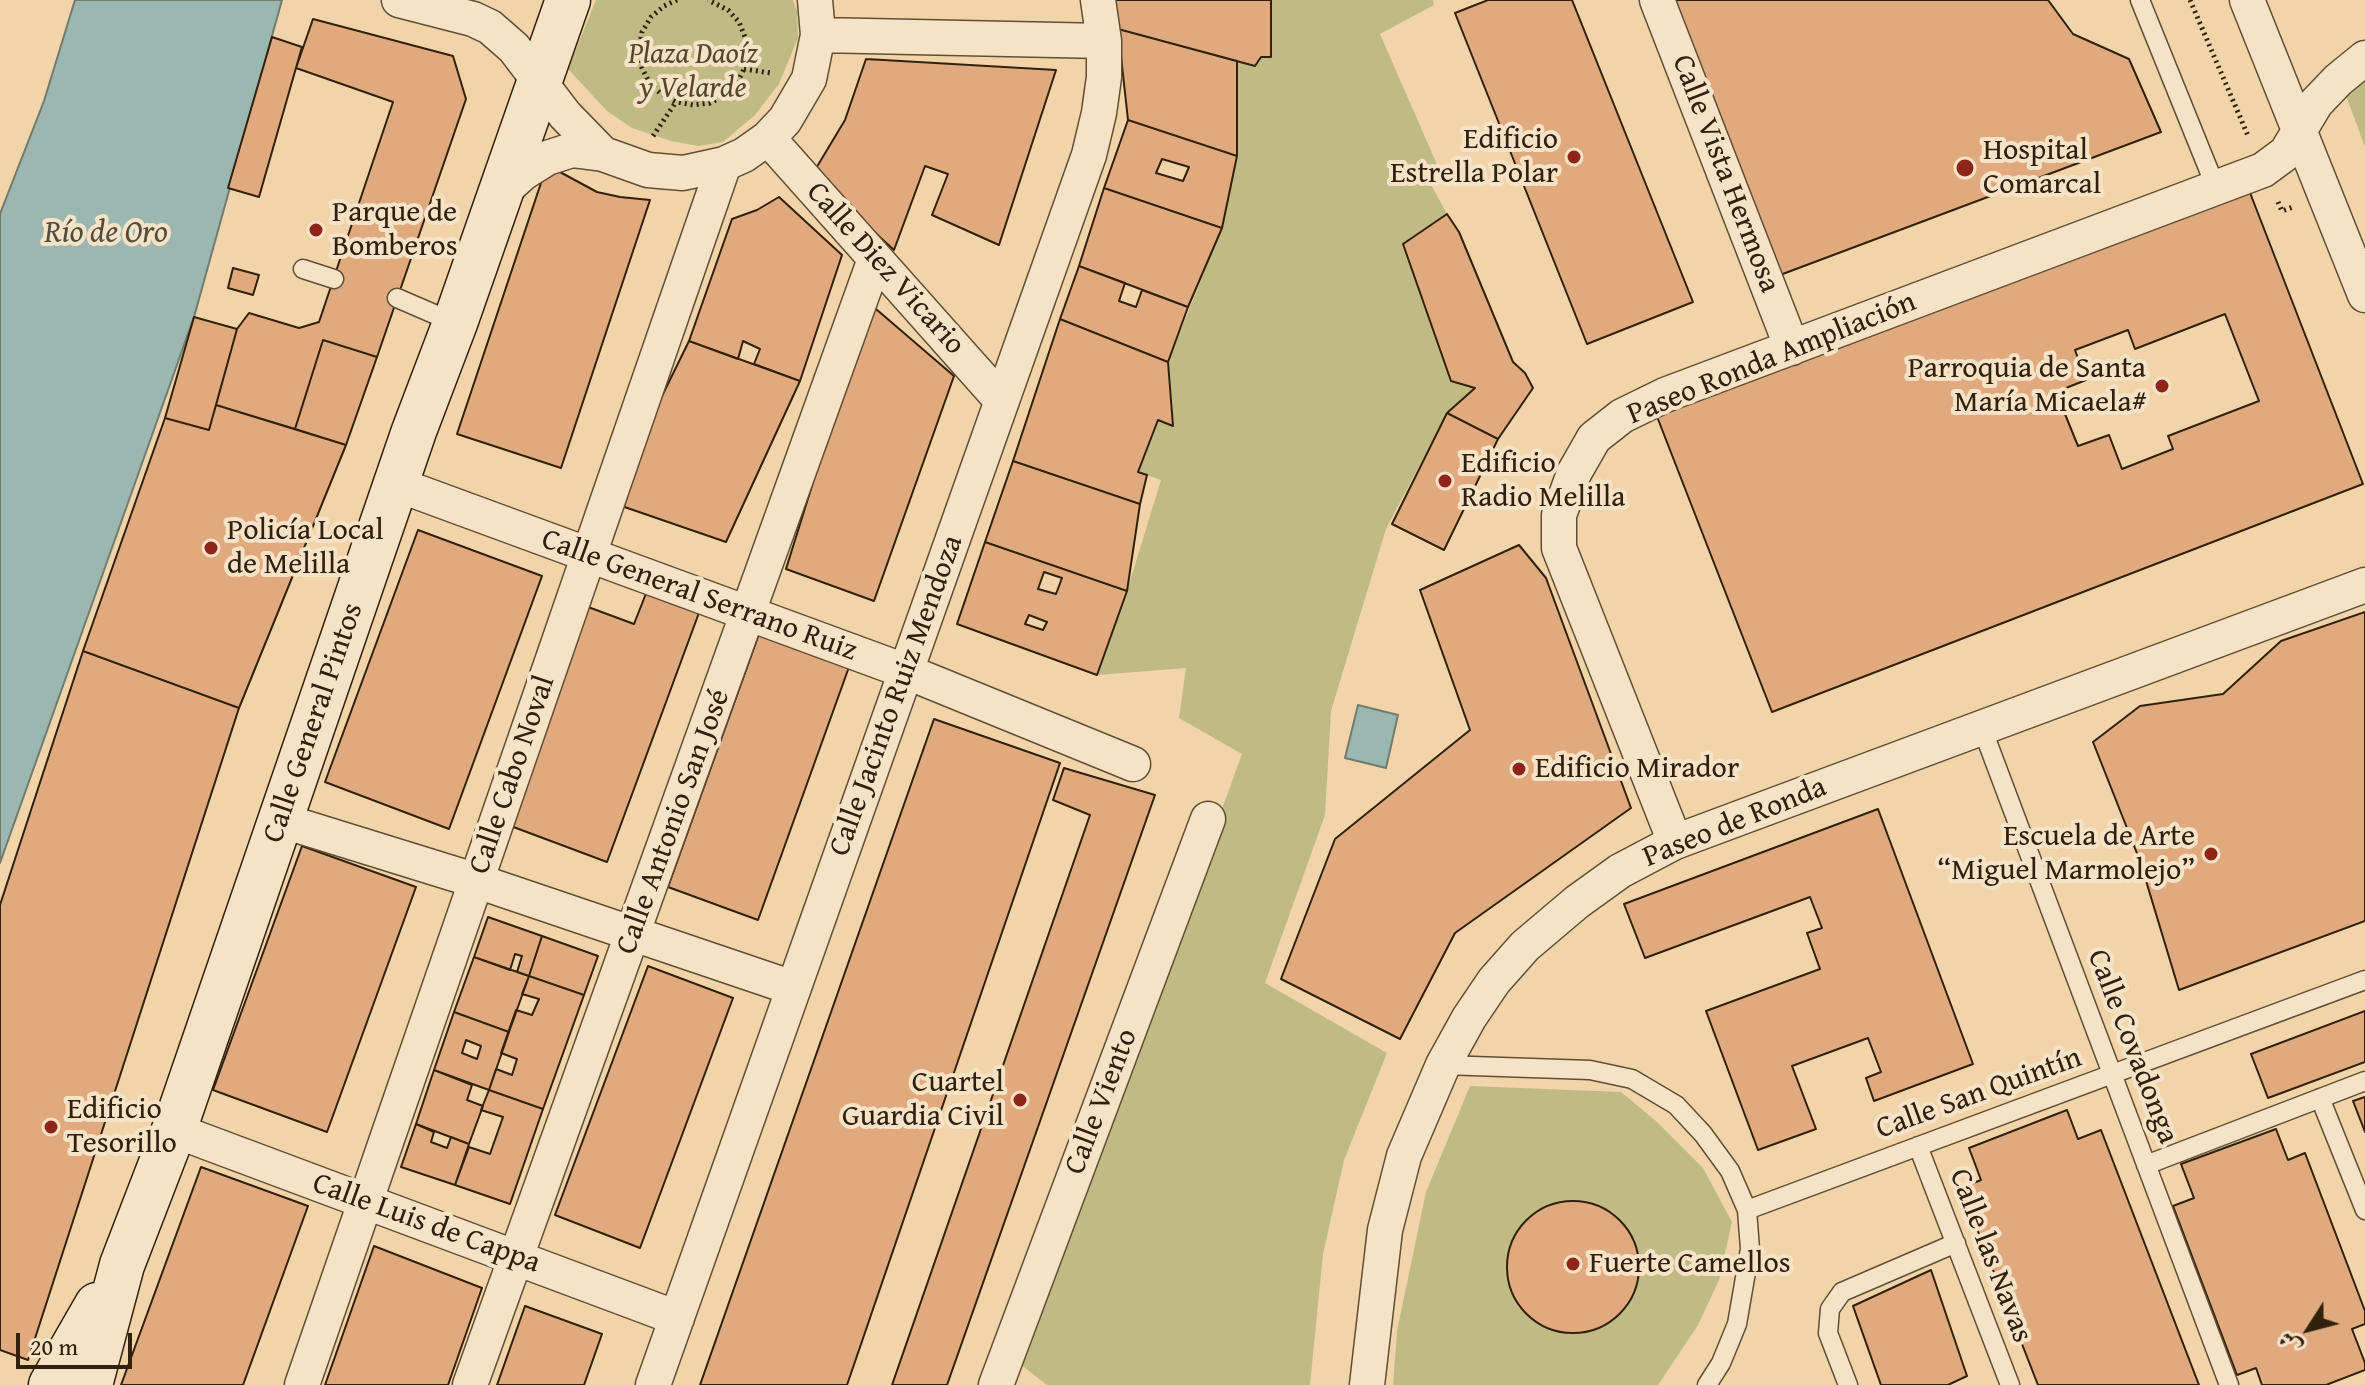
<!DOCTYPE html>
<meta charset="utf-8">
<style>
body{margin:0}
#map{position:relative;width:2365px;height:1385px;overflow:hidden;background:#f1d4a9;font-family:"Gentium Book Plus",Amiri,serif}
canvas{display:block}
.north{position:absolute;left:2269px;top:1289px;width:80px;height:80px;-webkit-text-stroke:6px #f6e3c7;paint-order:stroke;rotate:234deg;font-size:22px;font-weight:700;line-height:32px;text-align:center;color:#31210c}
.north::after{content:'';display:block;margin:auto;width:28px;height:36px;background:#31210c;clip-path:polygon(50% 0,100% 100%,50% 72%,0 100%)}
.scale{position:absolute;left:16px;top:1333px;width:116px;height:36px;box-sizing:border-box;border:4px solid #31210c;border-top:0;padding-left:10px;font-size:24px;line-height:28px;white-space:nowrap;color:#31210c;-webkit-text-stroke:6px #f6e3c7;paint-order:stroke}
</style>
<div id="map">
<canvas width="2365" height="1385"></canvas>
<div class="north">ش</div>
<div class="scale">20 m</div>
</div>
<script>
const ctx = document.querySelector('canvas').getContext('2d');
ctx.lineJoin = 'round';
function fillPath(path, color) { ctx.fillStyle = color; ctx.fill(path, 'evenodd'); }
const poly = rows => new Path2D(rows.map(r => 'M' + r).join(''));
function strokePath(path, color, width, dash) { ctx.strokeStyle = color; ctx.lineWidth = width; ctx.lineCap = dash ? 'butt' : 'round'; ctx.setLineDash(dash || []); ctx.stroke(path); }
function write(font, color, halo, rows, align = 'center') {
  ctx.font = font + ' "Gentium Book Plus",serif'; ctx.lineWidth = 8; ctx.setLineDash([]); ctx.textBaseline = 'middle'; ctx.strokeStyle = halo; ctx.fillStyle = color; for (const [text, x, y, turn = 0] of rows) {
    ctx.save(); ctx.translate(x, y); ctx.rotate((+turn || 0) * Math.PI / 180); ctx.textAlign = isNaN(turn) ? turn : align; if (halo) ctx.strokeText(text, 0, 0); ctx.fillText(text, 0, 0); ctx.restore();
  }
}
fillPath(poly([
 [596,0,793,0,797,11,798,38,779,84,755,115,723,142,698,146,671,141,632,128,607,111,568,69],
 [1271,0,1433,0,1434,5,1380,34,1442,176,1430,183,1447,214,1403,244,1451,381,1475,388,1447,413,1386,529,1331,711,1325,815,1265,983,1387,1053,1344,1160,1323,1254,1310,1385,1047,1385,1020,1364,1242,754,1179,718,1186,668,1097,675,1127,591,1161,480,1138,472,1158,420,1173,426,1168,362,1222,228,1237,61,1255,66,1261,57,1271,57],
 [2365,68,2365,147,2342,85],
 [1470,1086,1621,1092,1656,1121,1703,1168,1732,1222,1719,1280,1698,1325,1658,1385,1393,1385,1397,1331,1426,1192]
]), '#c0bb84');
const water = poly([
 [75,0,282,0,194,317,0,863,0,214,44,101,75,0],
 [1358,705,1398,715,1386,768,1345,758,1358,705]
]);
fillPath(water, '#9cb7af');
strokePath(water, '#717b6e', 2);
const building = poly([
 [1113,0,1271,0,1271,57,1261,57,1255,66,1118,29,1113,0],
 [1488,0,1572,0,1693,302,1587,344,1455,13,1488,0],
 [1670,0,2048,0,2073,34,2129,59,2161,132,1780,275,1670,0],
 [313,19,453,56,466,99,377,357,323,340,295,429,216,405,237,329,249,313,299,328,319,322,393,102,296,68,313,19],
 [1118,29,1237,61,1237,156,1128,120,1118,29],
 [272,37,302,47,259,197,228,188,272,37],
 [866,59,1056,70,999,245,932,215,948,174,925,166,894,250,812,175,845,120,866,59],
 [1128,120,1237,156,1222,228,1104,188,1128,120],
 [1162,159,1189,167,1183,181,1156,173,1162,159],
 [547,165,597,192,620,197,650,200,561,468,457,434,547,165],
 [2247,185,2363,484,1772,712,1656,414,2247,185],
 [1104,188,1222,228,1188,307,1079,266,1104,188],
 [779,197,842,255,800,381,754,364,760,349,743,341,738,359,689,341,732,219,757,210,779,197],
 [1447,214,1459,232,1513,362,1525,373,1533,388,1498,439,1447,413,1475,388,1451,381,1403,244,1447,214],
 [1079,266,1125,283,1119,301,1136,307,1142,290,1188,307,1168,362,1060,319,1079,266],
 [233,268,259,275,253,295,228,288,233,268],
 [869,303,954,376,874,601,786,569,869,303],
 [2225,314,2259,401,2168,436,2173,449,2122,469,2109,435,2078,446,2056,392,2086,380,2075,350,2128,330,2135,349,2225,314],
 [194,317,237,329,209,430,165,418,194,317],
 [1060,319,1168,362,1173,426,1158,420,1138,472,1147,475,1140,504,1013,461,1060,319],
 [323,340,377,357,346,445,295,429,323,340],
 [689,341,800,381,726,542,610,502,689,341],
 [216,405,346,445,239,708,83,651,165,418,209,430,216,405],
 [1447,413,1498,439,1444,550,1392,524,1447,413],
 [1013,461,1140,504,1127,591,985,542,1013,461],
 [418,530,542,576,449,829,325,782,418,530],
 [985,542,1127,591,1097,675,957,624,985,542],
 [1044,572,1062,578,1056,594,1038,589,1044,572],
 [1029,615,1047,622,1043,630,1025,624,1029,615],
 [1519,545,1546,578,1631,808,1455,933,1400,1039,1281,979,1335,839,1470,730,1420,590,1519,545],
 [647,591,700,610,607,862,500,822,580,604,634,624,647,591],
 [2365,612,2365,921,2179,990,2140,861,2093,742,2140,706,2223,694,2281,641,2365,612],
 [759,634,849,667,758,920,668,887,759,634],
 [83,651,239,708,28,1360,0,1350,0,905,83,651],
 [934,719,1060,763,847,1385,700,1385,934,719],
 [1064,768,1155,795,947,1385,892,1385,1090,815,1053,800,1064,768],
 [1878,809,1973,1064,1874,1101,1866,1078,1881,1072,1868,1038,1792,1066,1816,1129,1758,1150,1706,1011,1820,969,1807,933,1822,928,1810,897,1645,958,1624,904,1878,809],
 [302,846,416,887,327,1132,213,1090,302,846],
 [488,917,542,936,529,976,517,972,522,956,515,954,510,970,474,957,488,917],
 [542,936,598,956,584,995,529,976,542,936],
 [474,957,529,976,509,1032,454,1012,474,957],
 [648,966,733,998,640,1248,555,1215,648,966],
 [529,976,584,995,543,1109,489,1090,496,1069,512,1075,517,1059,501,1053,516,1010,532,1015,539,999,522,994,529,976],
 [2365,1011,2365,1062,2268,1098,2251,1054,2365,1011],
 [454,1012,509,1032,489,1090,434,1070,454,1012],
 [466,1040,481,1046,477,1059,462,1053,466,1040],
 [434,1070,472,1085,467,1100,483,1106,469,1144,416,1124,434,1070],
 [489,1090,543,1109,510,1204,455,1185,469,1147,490,1154,503,1117,481,1110,489,1090],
 [2365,1097,2365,1132,2353,1101,2365,1097],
 [2067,1110,2078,1139,2101,1130,2199,1385,2038,1385,1961,1188,1981,1180,1969,1148,2067,1110],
 [416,1124,434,1132,431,1142,447,1148,451,1137,469,1144,455,1185,401,1167,416,1124],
 [2276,1129,2288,1160,2305,1153,2365,1311,2365,1324,2352,1329,2365,1363,2365,1370,2326,1385,2262,1385,2256,1368,2237,1375,2173,1206,2194,1198,2181,1164,2276,1129],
 [201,1167,308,1206,243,1385,121,1385,201,1167],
 '1507 1267a66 66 0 1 1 132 0a66 66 0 1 1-132 0Z',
 [374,1246,482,1288,448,1385,325,1385,374,1246],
 [1931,1270,1967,1376,1948,1385,1881,1385,1853,1306,1931,1270],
 [525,1306,602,1334,584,1385,497,1385,525,1306]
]);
fillPath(building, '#e0aa7e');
strokePath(building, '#31210c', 2);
const lane = poly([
 [2140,0,2216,188],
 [303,269,334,279],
 [397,298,455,323],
 [1982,728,2229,1385],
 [1443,1065,1590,1070,1632,1079,1676,1105,1703,1134,1730,1171,1747,1210,1750,1249,1737,1324,1721,1363,1707,1385],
 [2320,1098,2365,1210],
 [1918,1146,2010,1385],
 [2146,1165,2365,1081],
 [1747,1210,2365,980],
 [1848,1385,1828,1333,1830,1309,1842,1292,1956,1243]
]);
const street = poly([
 [399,0,473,19,490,27,514,48,565,115,603,154,648,170,683,173,724,164,744,155,768,138,785,120,809,79,818,35,815,0],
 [1657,0,1792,348],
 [2247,0,2365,295],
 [818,35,1104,41],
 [768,138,1002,401],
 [499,195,523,173,547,158,572,150,603,154],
 [396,484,905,671,1133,764],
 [280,820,477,881,793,988],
 [1675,842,1559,548,1559,515,1574,473,1594,438,1622,416,1665,395,2263,170,2286,153,2316,103,2338,80,2365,58],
 [174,1130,677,1318],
 [302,1385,724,164],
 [470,1385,875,259],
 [653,1385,1089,155,1099,113,1104,77,1104,41,1098,0],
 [996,1385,1208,819],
 [1367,1385,1385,1230,1404,1156,1443,1065,1469,1018,1494,981,1525,946,1577,902,1620,871,1675,842,2365,585]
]);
const secondary = poly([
 [51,1385,97,1305],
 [90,1385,122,1265,174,1130,414,431,455,323,568,0]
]);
strokePath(lane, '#614e33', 21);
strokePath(street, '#614e33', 37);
strokePath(secondary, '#31210c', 47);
strokePath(poly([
 [677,0,664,6,651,17,642,32,639,49,641,66,649,82,661,94,676,102,693,105,710,103,725,95,737,83,744,69,747,53,745,37,739,22,728,10,708,0],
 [2190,0,2249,138],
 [744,69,771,73],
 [653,136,676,102],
 [2278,202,2282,211,2293,207]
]), '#31210c', 5, [2, 4]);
strokePath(lane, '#f6e3c7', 18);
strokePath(street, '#f6e3c7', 34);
strokePath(secondary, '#f6e3c7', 44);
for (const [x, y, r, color] of [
 [1574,157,8,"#8f2418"],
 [1965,168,10,"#8f2418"],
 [316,230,8,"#8f2418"],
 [2162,386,8,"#8f2418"],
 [1445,481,8,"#8f2418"],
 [211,548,8,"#8f2418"],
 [1519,769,8,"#8f2418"],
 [2211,854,8,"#8f2418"],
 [1020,1100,8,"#8f2418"],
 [51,1127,8,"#8f2418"],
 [1573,1264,8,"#8f2418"]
]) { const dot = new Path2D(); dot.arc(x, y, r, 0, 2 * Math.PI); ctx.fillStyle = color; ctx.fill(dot); strokePath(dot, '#f6e3c7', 3); }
write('italic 30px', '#55482a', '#f6e3c7', [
 ["Plaza Daoíz",693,55],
 ["y Velarde",693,89]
]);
write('30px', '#31210c', '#f6e3c7', [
 ["Edificio",1558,140,"right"],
 ["Estrella Polar",1558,174,"right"],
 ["Hospital",1983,151],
 ["Comarcal",1983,185],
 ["Parque de",332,213],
 ["Bomberos",332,247],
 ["Parroquia de Santa",2146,369,"right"],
 ["María Micaela#",2146,403,"right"],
 ["Edificio",1461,464],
 ["Radio Melilla",1461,498],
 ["Policía Local",227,531],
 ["de Melilla",227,565],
 ["Edificio Mirador",1535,769],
 ["Escuela de Arte",2195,837,"right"],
 ["“Miguel Marmolejo”",2195,871,"right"],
 ["Cuartel",1004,1083,"right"],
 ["Guardia Civil",1004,1117,"right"],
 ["Edificio",67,1110],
 ["Tesorillo",67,1144],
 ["Fuerte Camellos",1589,1264]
], 'left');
write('30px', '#31210c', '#f6e3c7', [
 ["Calle Vista Hermosa",1725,174,69],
 ["Calle Diez Vicario",885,269,48],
 ["Paseo Ronda Ampliación",1772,359,-22],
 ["Calle General Serrano Ruiz",699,596,20],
 ["Calle Jacinto Ruiz Mendoza",897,696,-70],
 ["Calle General Pintos",314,723,-71],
 ["Calle Cabo Noval",513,775,-71],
 ["Calle Antonio San José",674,822,-70],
 ["Paseo de Ronda",1735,823,-22],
 ["Calle Covadonga",2132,1047,69],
 ["Calle San Quintín",1979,1094,-20],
 ["Calle Viento",1102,1102,-69],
 ["Calle Luis de Cappa",426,1224,20],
 ["Calle las Navas",1990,1256,69]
]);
write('italic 32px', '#514e3d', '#f6e3c7', [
 ["Río de Oro",106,234]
]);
</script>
